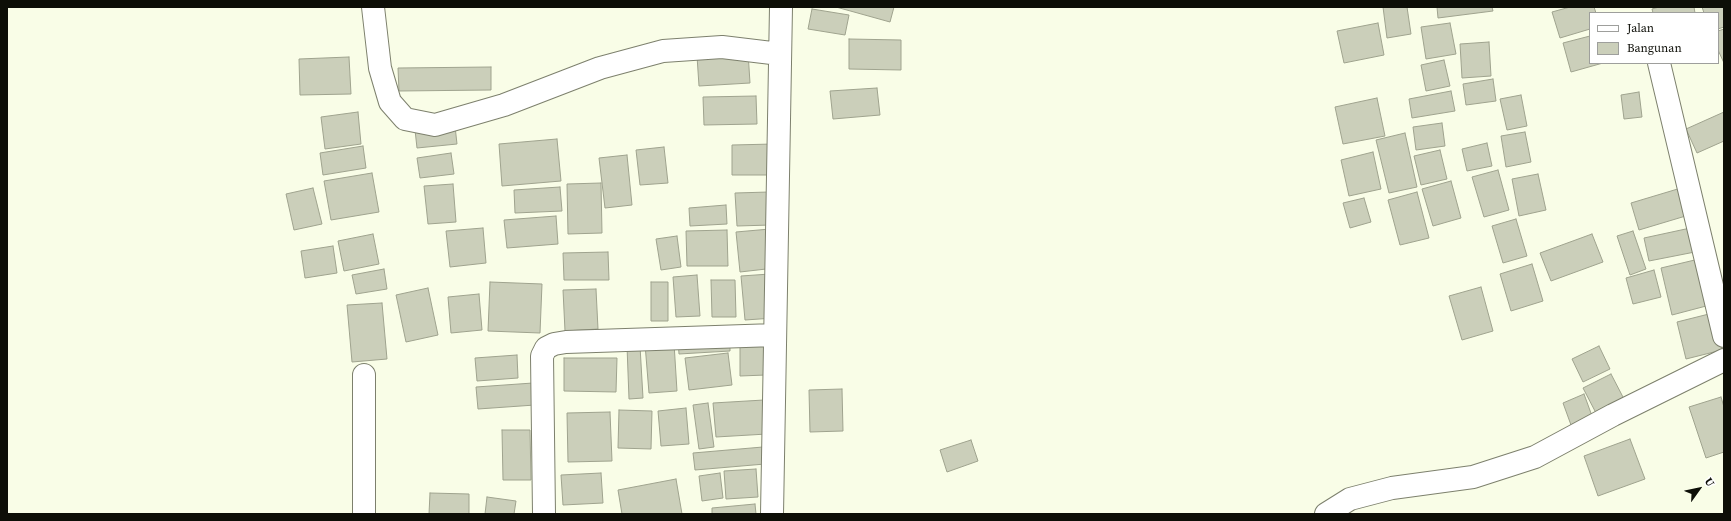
<!DOCTYPE html>
<style>
body{margin:0}
#map{position:relative;width:1731px;height:521px;overflow:hidden;background:#f9fde7;font-family:"Source Serif 4",serif}
canvas{display:block}
.frame{position:absolute;inset:0;border:8px solid #0d0e07;pointer-events:none}
.legend{position:absolute;left:1589px;top:12px;width:130px;height:52px;box-sizing:border-box;background:#fff;border:1px solid #9e9f9c;margin:0;padding:5px 7px;list-style:none;font-size:12px;color:#0d0e07}
.legend li{display:flex;align-items:center;gap:8px;height:20px}
.legend b{width:20px;border:1px solid #9e9f9c}
.north{position:absolute;left:1679px;top:469px;width:40px;height:40px;-webkit-text-stroke:3px #fff;paint-order:stroke;rotate:57deg;font-size:11px;font-weight:700;line-height:16px;text-align:center;color:#0d0e07}
.north::after{content:'';display:block;margin:auto;width:14px;height:18px;background:#0d0e07;clip-path:polygon(50% 0,100% 100%,50% 72%,0 100%)}
</style>
<div id="map">
<canvas width="1731" height="521"></canvas>
<div class="frame"></div>
<ul class="legend">
<li><b style="height:5px;background:#fff"></b>Jalan</li>
<li><b style="height:11px;background:#cbcfba"></b>Bangunan</li>
</ul>
<div class="north">U</div>
</div>
<script>
const ctx = document.querySelector('canvas').getContext('2d');
ctx.lineJoin = 'round';
function fillPath(path, color) { ctx.fillStyle = color; ctx.fill(path, 'evenodd'); }
const poly = rows => new Path2D(rows.map(r => 'M' + r).join(''));
function strokePath(path, color, width, dash) { ctx.strokeStyle = color; ctx.lineWidth = width; ctx.lineCap = dash ? 'butt' : 'round'; ctx.setLineDash(dash || []); ctx.stroke(path); }
const building = poly([
 [836,7,894,7,890,22,836,7],
 [1383,7,1407,7,1411,34,1387,38,1383,7],
 [1437,7,1492,7,1493,11,1438,18,1437,7],
 [1570,7,1594,7,1596,13,1590,13,1590,29,1560,38,1552,12,1570,7],
 [1659,7,1694,7,1695,13,1653,13,1652,9,1659,7],
 [1702,7,1724,7,1724,27,1718,29,1718,13,1704,13,1702,7],
 [812,9,849,15,845,35,808,29,812,9],
 [1378,23,1384,55,1344,63,1337,31,1378,23],
 [1450,23,1456,54,1426,59,1421,27,1450,23],
 [1724,29,1724,63,1718,50,1718,31,1724,29],
 [1590,36,1590,63,1603,63,1571,72,1563,43,1590,36],
 [849,39,901,40,901,70,849,69,849,39],
 [1489,42,1491,76,1462,78,1460,44,1489,42],
 [748,52,750,83,699,86,697,56,748,52],
 [349,57,351,94,300,95,299,59,349,57],
 [1444,60,1450,86,1426,91,1421,65,1444,60],
 [491,67,491,90,399,91,398,68,491,67],
 [1493,79,1496,101,1466,105,1463,84,1493,79],
 [877,88,880,115,833,119,830,91,877,88],
 [1451,91,1455,111,1412,118,1409,99,1451,91],
 [1639,92,1642,117,1624,119,1621,95,1639,92],
 [1521,95,1527,126,1507,130,1500,99,1521,95],
 [756,96,757,124,704,125,703,97,756,96],
 [1377,98,1385,136,1343,144,1335,107,1377,98],
 [358,112,361,144,325,149,321,117,358,112],
 [1724,112,1724,141,1697,153,1686,129,1724,112],
 [1442,123,1445,146,1416,150,1413,127,1442,123],
 [455,126,457,144,417,148,415,130,455,126],
 [1525,132,1531,162,1506,167,1501,136,1525,132],
 [1405,133,1417,187,1389,193,1376,140,1405,133],
 [557,139,561,181,502,186,499,144,557,139],
 [1487,143,1492,166,1467,171,1462,149,1487,143],
 [774,144,774,175,732,175,732,145,774,144],
 [363,146,366,168,323,175,320,153,363,146],
 [664,147,668,183,640,185,636,150,664,147],
 [1440,150,1447,179,1421,185,1414,156,1440,150],
 [1373,152,1381,189,1349,196,1341,160,1373,152],
 [451,153,454,174,420,178,417,158,451,153],
 [627,155,632,205,605,208,599,158,627,155],
 [1498,170,1509,210,1484,217,1472,177,1498,170],
 [372,173,379,212,331,220,324,181,372,173],
 [1538,174,1546,210,1519,216,1512,179,1538,174],
 [1451,181,1461,218,1433,226,1422,189,1451,181],
 [601,183,602,233,568,234,567,184,601,183],
 [453,184,456,222,428,224,424,186,453,184],
 [560,187,562,211,515,213,514,190,560,187],
 [313,188,322,224,294,230,286,194,313,188],
 [1681,188,1689,215,1639,230,1631,203,1681,188],
 [769,192,771,225,737,226,735,193,769,192],
 [1417,192,1429,238,1400,245,1388,200,1417,192],
 [1364,198,1371,222,1350,228,1343,203,1364,198],
 [726,205,727,224,690,226,689,208,726,205],
 [556,216,558,244,507,248,504,220,556,216],
 [1516,219,1527,256,1503,263,1492,226,1516,219],
 [1695,227,1700,251,1649,261,1644,238,1695,227],
 [483,228,486,263,450,267,446,231,483,228],
 [770,229,775,268,740,272,736,232,770,229],
 [727,230,728,266,687,266,686,231,727,230],
 [1633,231,1646,269,1630,275,1617,236,1633,231],
 [373,234,379,264,344,271,338,241,373,234],
 [1592,234,1603,262,1551,281,1540,253,1592,234],
 [677,236,681,267,661,270,656,239,677,236],
 [333,246,337,273,305,278,301,251,333,246],
 [608,252,609,280,564,280,563,253,608,252],
 [1699,259,1710,305,1672,315,1661,268,1699,259],
 [1532,264,1543,301,1511,311,1500,274,1532,264],
 [384,269,387,289,356,294,352,275,384,269],
 [1654,270,1661,297,1633,304,1626,278,1654,270],
 [770,274,774,318,745,320,741,276,770,274],
 [697,275,700,316,676,317,673,277,697,275],
 [711,280,735,280,736,317,712,317,711,280],
 [490,282,542,284,540,333,488,331,490,282],
 [651,282,668,282,668,321,651,321,651,282],
 [1481,287,1493,331,1462,340,1449,296,1481,287],
 [428,288,438,335,406,342,396,295,428,288],
 [596,289,598,329,565,331,563,290,596,289],
 [479,294,482,330,451,333,448,297,479,294],
 [382,303,387,359,352,362,347,305,382,303],
 [1713,313,1722,350,1686,359,1677,322,1713,313],
 [730,337,730,351,679,354,678,340,730,337],
 [766,341,766,375,740,376,740,342,766,341],
 [674,343,677,391,649,393,645,344,674,343],
 [627,346,640,346,643,398,629,399,627,346],
 [1599,346,1610,369,1583,382,1572,359,1599,346],
 [728,353,732,385,689,390,685,358,728,353],
 [517,355,518,378,477,381,475,358,517,355],
 [564,358,617,358,616,392,564,391,564,358],
 [1611,374,1624,399,1596,413,1583,388,1611,374],
 [533,383,535,405,478,409,476,387,533,383],
 [842,389,843,431,810,432,809,390,842,389],
 [1584,394,1592,416,1571,425,1563,403,1584,394],
 [1721,397,1724,407,1724,452,1706,458,1689,407,1721,397],
 [764,400,767,434,716,437,713,403,764,400],
 [708,403,714,447,699,449,693,405,708,403],
 [686,408,689,444,661,446,658,411,686,408],
 [619,410,652,411,651,449,618,448,619,410],
 [610,412,612,461,568,462,567,413,610,412],
 [502,430,530,430,531,480,503,480,502,430],
 [1630,439,1645,479,1598,496,1584,456,1630,439],
 [971,440,978,461,947,472,940,450,971,440],
 [763,447,765,464,695,470,693,453,763,447],
 [756,469,758,497,726,499,724,471,756,469],
 [601,473,603,503,563,505,561,475,601,473],
 [720,473,723,498,702,501,699,476,720,473],
 [676,479,682,514,622,514,618,490,676,479],
 [430,493,469,494,469,514,429,514,430,493],
 [487,497,516,501,514,514,485,514,487,497],
 [755,504,756,514,712,514,712,508,755,504]
]);
fillPath(building, '#cbcfba');
strokePath(building, '#9fa38e', 1);
const minor = poly([
 [373,7,380,68,390,102,405,119,435,125,504,105,600,68,663,51,722,47,780,54],
 [1659,63,1724,336],
 [364,375,364,514],
 [544,514,542,356,546,348,554,344,566,342,775,335],
 [772,514,781,7],
 [1326,514,1350,499,1392,488,1473,477,1535,457,1613,415,1724,360]
]);
strokePath(minor, '#7d806d', 24);
strokePath(minor, '#fff', 22);
</script>
